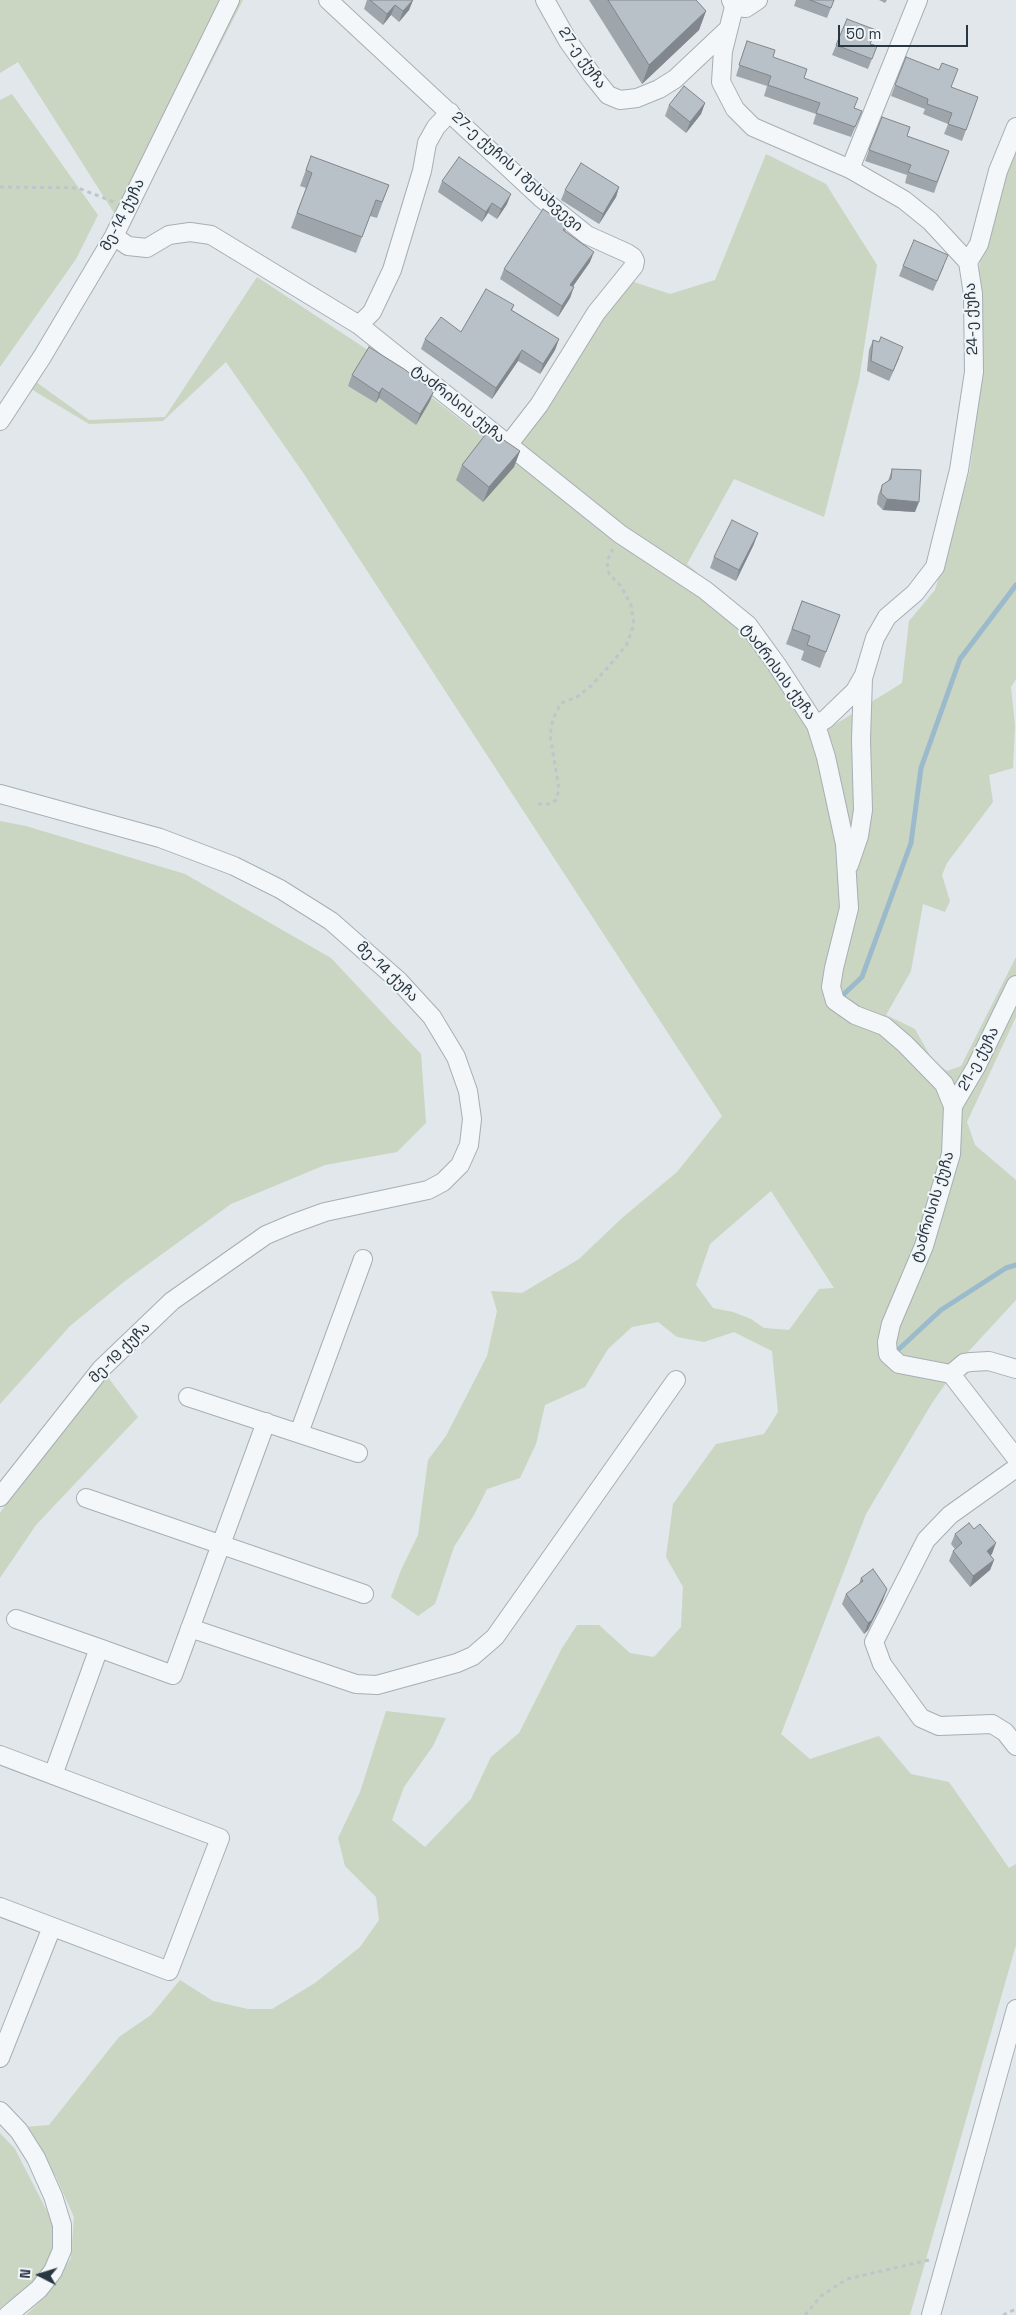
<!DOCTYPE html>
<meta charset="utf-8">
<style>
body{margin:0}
#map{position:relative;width:1016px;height:2315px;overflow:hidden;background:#e1e7eb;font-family:"Space Grotesk",sans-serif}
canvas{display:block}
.north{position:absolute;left:15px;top:2250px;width:50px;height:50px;-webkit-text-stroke:4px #f1f5f8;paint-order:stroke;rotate:275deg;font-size:14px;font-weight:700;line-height:20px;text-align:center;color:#293743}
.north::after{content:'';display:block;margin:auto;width:18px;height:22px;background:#293743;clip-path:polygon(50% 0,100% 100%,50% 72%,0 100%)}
.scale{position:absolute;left:838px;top:25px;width:130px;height:22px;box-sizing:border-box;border:2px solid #293743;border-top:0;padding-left:6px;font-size:15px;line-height:18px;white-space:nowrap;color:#293743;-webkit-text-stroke:4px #f1f5f8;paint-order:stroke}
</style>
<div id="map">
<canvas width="1016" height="2315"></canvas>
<div class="north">N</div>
<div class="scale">50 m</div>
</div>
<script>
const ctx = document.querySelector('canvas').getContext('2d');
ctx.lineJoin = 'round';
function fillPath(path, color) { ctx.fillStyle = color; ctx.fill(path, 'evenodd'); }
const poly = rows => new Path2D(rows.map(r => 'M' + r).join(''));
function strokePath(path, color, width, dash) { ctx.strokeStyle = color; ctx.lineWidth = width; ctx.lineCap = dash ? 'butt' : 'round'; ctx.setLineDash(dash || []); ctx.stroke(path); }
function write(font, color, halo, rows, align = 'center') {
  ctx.font = font + ' "Space Grotesk","Noto Sans Georgian",sans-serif'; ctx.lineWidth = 4; ctx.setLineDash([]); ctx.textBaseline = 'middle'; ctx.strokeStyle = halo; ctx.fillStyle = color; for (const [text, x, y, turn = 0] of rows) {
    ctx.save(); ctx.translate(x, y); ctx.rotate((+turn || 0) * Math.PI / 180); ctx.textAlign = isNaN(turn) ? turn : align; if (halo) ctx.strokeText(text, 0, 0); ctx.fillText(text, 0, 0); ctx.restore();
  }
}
fillPath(poly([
 [0,0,243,0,157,170,36,382,89,420,165,417,257,277,392,366,506,456,631,281,670,294,715,280,766,154,826,184,877,265,859,380,824,517,734,479,687,564,754,621,823,732,902,683,909,621,935,590,970,470,982,370,978,280,983,230,1016,140,1016,679,1011,687,1015,725,1013,768,989,775,993,802,947,863,942,875,950,901,945,912,923,904,911,971,886,1015,915,1029,933,1061,947,1071,961,1066,1016,957,1016,1017,967,1122,975,1145,1016,1180,1016,1300,968,1352,932,1403,866,1514,781,1734,810,1759,879,1736,911,1774,949,1782,1009,1868,1016,1864,1016,1945,910,2315,26,2315,48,2293,71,2258,74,2217,56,2177,23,2127,49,2125,119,2037,151,2015,180,1980,213,2001,248,2009,272,2009,315,1983,360,1947,379,1920,376,1897,345,1866,338,1838,360,1792,386,1711,446,1718,433,1746,404,1787,392,1820,425,1847,471,1799,491,1757,519,1733,562,1648,577,1625,599,1625,630,1653,654,1657,681,1627,683,1587,666,1557,673,1504,716,1444,764,1434,778,1412,772,1351,734,1332,704,1342,677,1337,658,1322,632,1327,608,1349,585,1387,545,1405,536,1444,520,1478,487,1489,474,1515,454,1547,435,1604,418,1616,391,1597,401,1570,418,1535,428,1460,446,1436,487,1356,497,1311,491,1291,522,1293,579,1259,622,1218,677,1172,722,1116,304,474,226,362,163,421,89,424,31,389,123,227,18,62,0,73],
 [771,1191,834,1288,819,1289,789,1330,764,1328,751,1319,733,1312,713,1308,696,1285,710,1244],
 [12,94,98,215,76,259,0,367,0,100],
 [0,821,26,826,185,874,331,958,421,1054,426,1123,397,1152,325,1165,231,1204,125,1281,70,1326,0,1404],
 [107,1376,138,1417,36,1525,0,1578,0,1513,14,1492],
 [0,2133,15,2149,51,2219,54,2239,48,2265,29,2286,0,2308]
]), '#cad5c2');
strokePath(poly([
 [843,995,862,977,911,843,921,768,960,659,1016,585],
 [899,1349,941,1310,1006,1268,1016,1265]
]), '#9bbbcc', 5);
const minor = poly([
 [328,0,541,198,587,235,627,253,633,257,635,261,634,266,596,313,539,405,508,445],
 [545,0,568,41,592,75,608,95,620,100,637,98,659,89,675,79,727,30],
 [731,0,734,7,723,51,721,82,735,109,753,127,850,169,904,200,930,221,968,262,973,294,974,372,959,470,935,567,915,593,887,617,875,638,864,675,855,691,826,719,816,725],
 [734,7,746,8,758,0],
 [850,169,918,0],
 [114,236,128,246,147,248,169,235,190,232,211,235,359,325,620,534,705,590,748,625,777,665,816,725,826,757,845,844,849,908,834,968,831,987,835,1001,855,1015,884,1026,905,1044,944,1084,953,1106,951,1154,924,1246,891,1324,887,1342,888,1354,899,1364,951,1374,1016,1458],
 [968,262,979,244,998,171,1016,127],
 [359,325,372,312,392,270,422,171,427,143,436,127,450,112],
 [0,421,42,357,114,236,230,0],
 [0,794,160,838,234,866,280,889,331,921,399,981,432,1017,456,1057,468,1091,472,1119,469,1145,460,1165,443,1182,428,1190,325,1212,292,1224,266,1235,172,1301,101,1369,0,1497],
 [849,865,859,836,863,810,861,740,863,678],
 [953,1106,976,1067,1016,985],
 [951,1374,964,1363,971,1362,989,1361,1016,1369],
 [188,1397,358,1453],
 [299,1433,363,1259],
 [1016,1468,950,1515,926,1540,874,1642,882,1664,921,1718,939,1726,992,1724,1005,1732,1016,1746],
 [86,1498,364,1594],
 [16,1619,99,1648],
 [190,1628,356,1684,377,1685,457,1663,473,1656,495,1637,676,1380],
 [0,1755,220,1838,169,1971,0,1907],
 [53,1775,99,1648,173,1675,266,1422],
 [0,2058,52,1927],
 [0,2111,19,2131,36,2158,53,2196,62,2225,62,2250,53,2271,39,2289,8,2315],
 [931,2315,1016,2009]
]);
strokePath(minor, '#a6afb5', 20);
strokePath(poly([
 [0,187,78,188,114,202],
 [538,804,551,804,556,800,559,789,550,735,553,719,561,703,577,697,591,686,610,665,627,644,634,624,631,605,621,586,609,574,607,561,613,549],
 [805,2315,821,2296,847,2279,929,2260],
 [1003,2315,1016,2309]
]), '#bfc5ca', 3, [4, 4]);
strokePath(minor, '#f4f7f9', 18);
fillPath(poly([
 [367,0,413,0,409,10,399,22,391,15,383,25,364,9],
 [589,0,696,0,706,11,699,30,642,84],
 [796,0,834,0,827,18,794,6],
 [879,0,887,0,885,3],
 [847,19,871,44,877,46,868,69,832,55],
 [747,41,804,78,854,108,862,111,851,137,813,124,816,114,764,96,767,86,736,76],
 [895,85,951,87,978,97,962,141,944,134,948,124,923,114,925,109,891,96],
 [705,103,701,114,686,133,665,116,669,105],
 [907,136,949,151,934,193,905,183,907,175,865,161,869,150],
 [311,156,389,185,377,218,370,216,356,253,291,228,306,188,300,186],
 [442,181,507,204,497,219,488,213,482,222,438,192],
 [619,187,616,197,599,224,561,200,565,190],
 [567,225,565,231,590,262,573,286,570,298,558,317,500,279,504,269],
 [903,266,944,266,933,291,899,276],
 [514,305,512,310,559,339,555,350,540,374,518,361,492,399,421,349,425,339,461,332],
 [873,340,879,342,899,358,889,381,867,371,869,350],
 [352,375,430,401,416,425,379,398,376,403,348,386],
 [520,451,514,467,483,502,456,480,462,465],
 [892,469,915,512,883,510,877,504,878,496,882,485,888,481],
 [754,544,736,581,710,568,714,557],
 [802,601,840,615,820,668,801,660,804,651,786,644],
 [955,1534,992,1554,990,1555,994,1560,990,1570,970,1587,949,1561,953,1551,955,1549,951,1544],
 [861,1578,883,1600,868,1630,864,1634,842,1604,846,1594,859,1584]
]), '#9ea6ac');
fillPath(poly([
 [413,0,409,10,399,22,403,11],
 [395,5,391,15,383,25,387,14],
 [706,11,699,30,642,84,649,65],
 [705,103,701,114,686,133,690,122],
 [619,187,616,197,599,224,603,214],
 [511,194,507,204,497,219,501,209],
 [492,203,488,213,482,222,486,212],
 [594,252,590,262,567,295,570,285],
 [574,287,570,298,558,317,562,306],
 [559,339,555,350,540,374,543,364],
 [903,347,899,358,889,381,893,371],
 [522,350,518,361,492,399,496,388],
 [382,388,379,398,376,403,379,393],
 [434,391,430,401,416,425,420,414],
 [520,451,514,467,483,502,489,487],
 [887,499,919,502,915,512,883,510],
 [758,533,754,544,736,581,739,570],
 [996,1543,992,1554,983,1561,987,1551],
 [994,1560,990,1570,970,1587,973,1576],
 [887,1589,883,1600,868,1630,864,1634,868,1623]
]), '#81878c');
const building = poly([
 [370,0,413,0,403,11,395,5,387,14,370,0],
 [608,0,696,0,706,11,649,65,608,0],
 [810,0,834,0,831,8,810,0],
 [847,19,876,30,870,44,877,46,872,59,836,45,847,19],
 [747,41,775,50,773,57,807,69,804,78,858,98,854,108,862,111,855,127,816,113,820,103,768,85,771,76,739,65,747,41],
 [906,57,939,70,942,63,958,69,951,87,978,97,966,130,948,124,952,113,927,104,928,99,895,85,906,57],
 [684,86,705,103,690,122,669,105,684,86],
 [882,117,910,127,907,136,949,151,937,182,908,172,911,165,869,150,882,117],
 [311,156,389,185,382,202,376,200,362,237,297,213,312,173,306,170,311,156],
 [459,157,511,194,501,209,492,203,486,212,442,181,459,157],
 [581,163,619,187,603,214,565,190,581,163],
 [543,209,567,225,563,230,594,252,570,285,574,287,562,306,504,269,543,209],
 [914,240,948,255,937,281,903,266,914,240],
 [486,289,514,305,511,310,559,339,543,364,522,350,496,388,425,339,441,317,461,332,486,289],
 [881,337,903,347,893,371,871,361,873,340,879,342,881,337],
 [369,347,404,369,434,391,420,414,382,388,379,393,352,375,369,347],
 [489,430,520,451,489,487,462,465,489,430],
 [892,469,921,470,919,502,887,499,881,493,882,485,891,479,892,469],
 [732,520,758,533,739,570,714,557,732,520],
 [802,601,840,615,826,652,807,645,810,636,792,629,802,601],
 [969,1523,974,1529,980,1524,996,1543,987,1551,994,1560,973,1576,953,1551,962,1543,955,1534,969,1523],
 [873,1569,887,1589,872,1620,868,1623,846,1594,863,1581,861,1578,873,1569]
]);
fillPath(building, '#b8c1c8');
strokePath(building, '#81878c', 1);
write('15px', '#293743', '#f1f5f8', [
 ["27-ე ქუჩა",582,58,55],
 ["27-ე ქუჩის I შესახვევი",517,172,42],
 ["მე-14 ქუჩა",123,215,-63],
 ["24-ე ქუჩა",972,319,-92],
 ["ტაძრისის ქუჩა",458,404,39],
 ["ტაძრისის ქუჩა",778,672,54],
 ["მე-14 ქუჩა",387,972,44],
 ["21-ე ქუჩა",979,1059,-62],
 ["ტაძრისის ქუჩა",933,1207,-73],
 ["მე-19 ქუჩა",120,1353,-45]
]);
</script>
